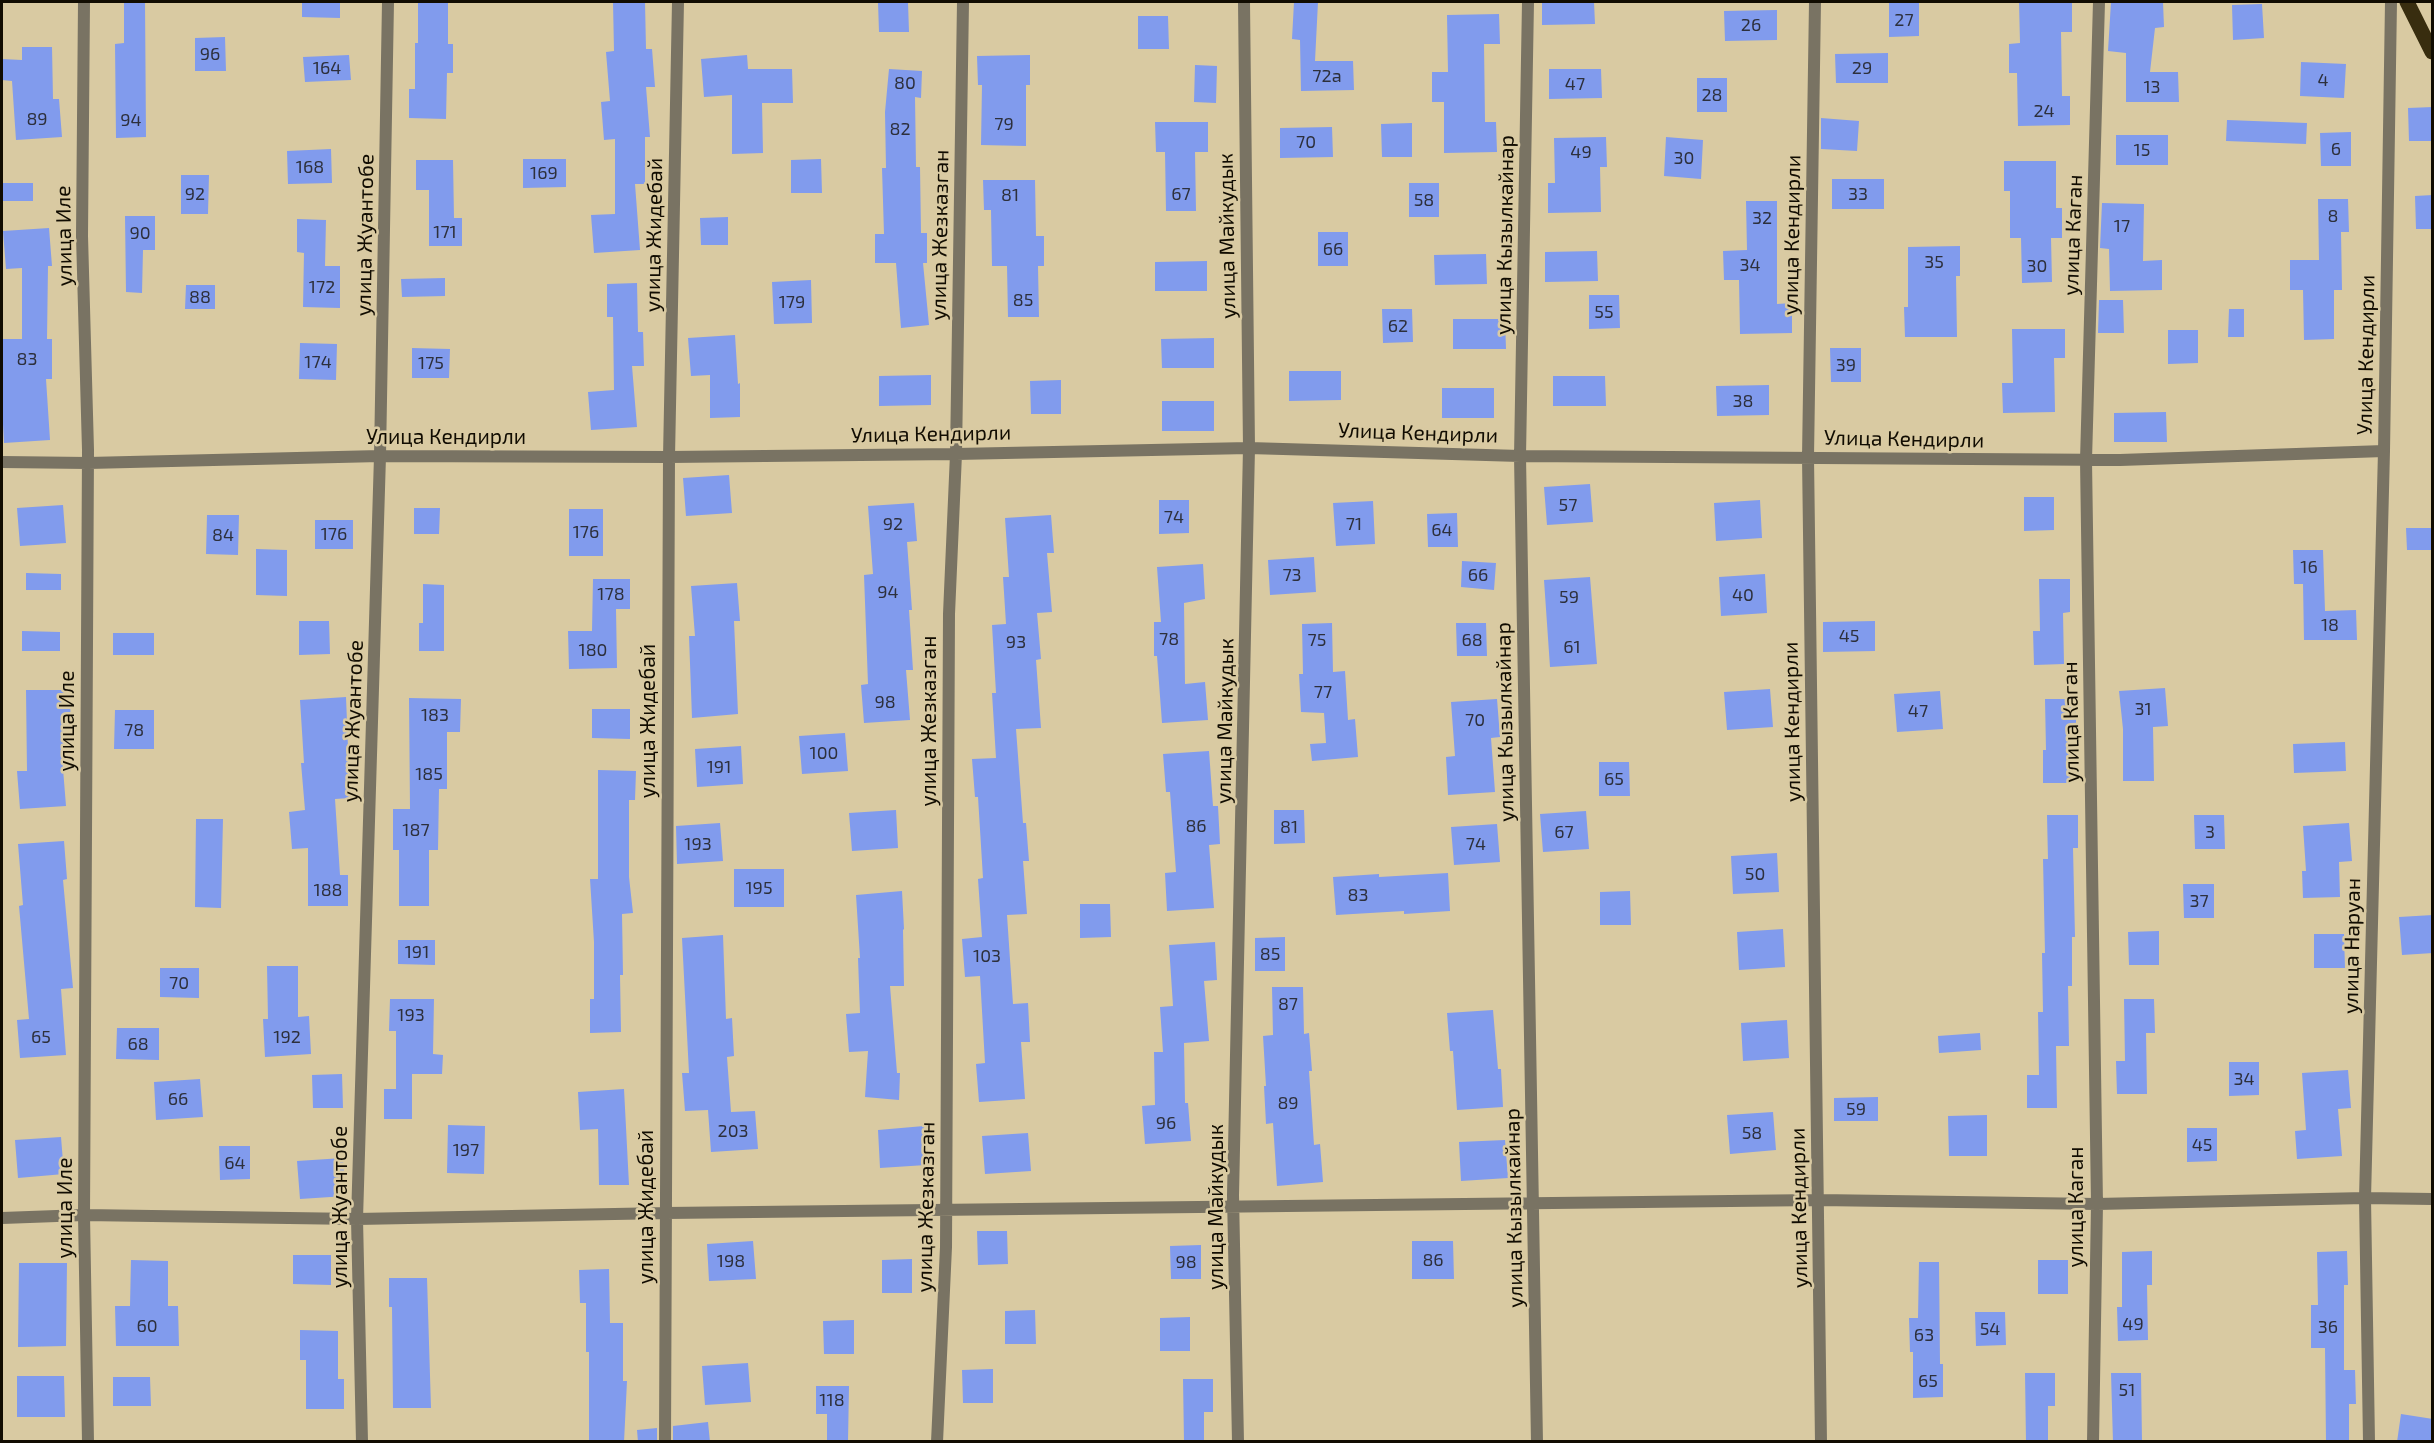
<!DOCTYPE html>
<meta charset="utf-8">
<style>
body{margin:0}
#map{position:relative;width:2434px;height:1443px;overflow:hidden;background:#d9caa2;font-family:"Exo 2",sans-serif}
canvas{display:block}
.frame{position:absolute;inset:0;border:3px solid #110c01;pointer-events:none}
</style>
<div id="map">
<canvas width="2434" height="1443"></canvas>
<div class="frame"></div>
</div>
<script>
const ctx = document.querySelector('canvas').getContext('2d');
ctx.lineJoin = 'round';
function fillPath(path, color) { ctx.fillStyle = color; ctx.fill(path, 'evenodd'); }
const poly = rows => new Path2D(rows.map(r => 'M' + r).join(''));
function strokePath(path, color, width, dash) { ctx.strokeStyle = color; ctx.lineWidth = width; ctx.lineCap = dash ? 'butt' : 'round'; ctx.setLineDash(dash || []); ctx.stroke(path); }
function write(font, color, halo, rows, align = 'center') {
  ctx.font = font + ' "Exo 2",sans-serif'; ctx.lineWidth = 5; ctx.setLineDash([]); ctx.textBaseline = 'middle'; ctx.strokeStyle = halo; ctx.fillStyle = color; for (const [text, x, y, turn = 0] of rows) {
    ctx.save(); ctx.translate(x, y); ctx.rotate((+turn || 0) * Math.PI / 180); ctx.textAlign = isNaN(turn) ? turn : align; if (halo) ctx.strokeText(text, 0, 0); ctx.fillText(text, 0, 0); ctx.restore();
  }
}
fillPath(poly([
 [124,2,145,2,146,137,116,138,115,44,124,43],
 [302,2,340,2,340,18,302,17],
 [418,2,448,2,448,44,453,44,453,73,447,73,446,119,409,118,409,89,415,89,415,43,418,43],
 [613,2,645,2,646,49,652,49,655,87,646,87,650,137,645,137,645,184,635,184,640,250,594,253,591,215,615,214,615,139,604,140,601,102,610,101,606,52,614,51],
 [878,2,908,2,909,32,879,32],
 [1294,2,1318,2,1315,61,1353,61,1354,90,1301,91,1300,40,1292,39],
 [1542,2,1594,2,1595,24,1542,25],
 [2019,2,2072,2,2072,32,2061,32,2062,96,2070,96,2070,125,2018,126,2017,73,2009,73,2009,44,2020,43],
 [2111,2,2163,2,2164,27,2155,28,2150,72,2178,72,2179,102,2126,102,2126,53,2108,51],
 [1889,3,1919,3,1919,36,1889,37],
 [2262,4,2264,38,2233,40,2232,5],
 [1777,10,1777,40,1725,41,1724,11],
 [1499,14,1500,44,1484,44,1485,122,1496,122,1497,152,1444,153,1444,102,1432,102,1432,72,1448,72,1447,15],
 [1138,16,1168,16,1169,49,1138,49],
 [225,37,226,71,195,71,195,38],
 [22,47,52,47,53,99,59,99,62,137,16,140,12,81,2,80,2,59,22,60],
 [1888,53,1888,83,1836,83,1835,54],
 [349,55,351,80,305,82,303,57],
 [747,55,748,69,792,69,793,103,762,103,763,153,732,154,732,95,704,97,701,59],
 [1030,55,1030,85,1026,85,1026,146,981,145,982,85,978,85,977,56],
 [2301,62,2346,64,2344,98,2300,96],
 [1195,65,1217,66,1216,103,1194,102],
 [889,69,922,71,921,98,915,97,916,167,920,167,921,233,927,233,927,263,923,263,929,325,901,328,896,263,875,263,875,234,884,234,882,168,886,168,885,112],
 [1549,69,1601,69,1602,98,1549,99],
 [1697,78,1727,78,1727,112,1697,112],
 [2433,107,2433,141,2409,141,2408,108],
 [1821,118,1859,121,1857,151,1821,149],
 [2227,120,2307,123,2306,144,2226,141],
 [1155,122,1208,122,1208,152,1195,152,1196,211,1166,211,1165,152,1156,152],
 [1412,123,1412,157,1382,157,1381,124],
 [1332,127,1333,157,1280,158,1280,128],
 [2351,132,2351,166,2321,166,2320,133],
 [2116,135,2168,135,2168,165,2116,165],
 [1606,137,1607,167,1600,167,1601,212,1548,213,1548,183,1555,183,1554,138],
 [1666,137,1703,140,1701,179,1664,176],
 [331,149,332,183,288,184,287,151],
 [523,159,566,159,566,187,523,188],
 [821,159,822,193,791,193,791,160],
 [416,160,453,160,454,218,462,218,462,246,429,246,429,190,416,190],
 [2004,161,2056,161,2056,208,2062,208,2062,238,2051,238,2052,282,2022,283,2021,238,2010,238,2010,191,2004,191],
 [181,175,209,175,208,214,181,214],
 [1832,179,1884,179,1884,209,1832,209],
 [983,180,1035,180,1036,236,1044,236,1044,266,1038,266,1039,317,1008,317,1007,266,992,266,991,210,984,210],
 [2,183,33,183,33,201,2,201],
 [1409,183,1439,183,1439,217,1409,217],
 [2433,195,2433,229,2416,229,2415,196],
 [2318,199,2348,199,2349,232,2341,232,2342,290,2334,290,2334,339,2304,340,2303,290,2290,290,2290,260,2319,260],
 [1746,201,1777,201,1777,304,1792,303,1792,333,1740,334,1739,280,1724,280,1723,251,1747,250],
 [2102,203,2144,204,2143,261,2162,260,2162,290,2110,291,2109,249,2100,248],
 [125,216,155,216,155,250,143,250,142,293,126,292],
 [728,217,728,245,701,245,700,218],
 [297,219,326,220,325,266,340,266,340,308,303,307,304,253,297,252],
 [49,228,52,266,48,266,47,339,52,339,52,379,46,379,50,440,4,443,2,405,2,339,22,339,22,268,6,269,3,231],
 [1318,232,1348,232,1348,266,1318,266],
 [1960,246,1960,276,1956,276,1957,337,1905,337,1904,307,1908,307,1908,247],
 [1597,251,1598,281,1545,282,1545,252],
 [1486,254,1487,284,1435,285,1434,255],
 [1207,261,1207,291,1155,291,1155,262],
 [445,278,445,296,402,297,401,279],
 [811,280,812,323,774,324,772,282],
 [637,283,638,332,643,332,644,366,632,366,637,427,591,430,588,392,614,390,613,317,607,317,607,284],
 [186,285,215,285,215,309,185,309],
 [1589,295,1619,295,1620,328,1589,329],
 [2099,300,2123,300,2124,333,2098,333],
 [1382,309,1412,309,1413,342,1383,343],
 [2229,309,2244,309,2244,337,2228,337],
 [1453,319,1505,319,1506,349,1453,349],
 [2012,329,2065,329,2065,358,2054,358,2055,412,2003,413,2002,383,2013,383],
 [2168,330,2198,330,2198,363,2168,364],
 [735,335,738,384,740,383,740,417,710,418,710,375,691,376,688,338],
 [1214,338,1214,368,1162,368,1161,339],
 [300,343,337,344,336,380,299,379],
 [412,348,450,349,449,378,412,378],
 [1830,348,1861,348,1861,382,1831,382],
 [1289,371,1341,371,1341,400,1289,401],
 [931,375,931,405,879,406,879,376],
 [1553,376,1605,376,1606,406,1553,406],
 [1061,380,1061,414,1031,414,1030,381],
 [1769,385,1769,415,1717,416,1716,386],
 [1442,388,1494,388,1494,418,1442,418],
 [1162,401,1214,401,1214,431,1162,431],
 [2166,412,2167,442,2114,442,2114,413],
 [729,475,732,513,686,516,683,478],
 [1590,484,1593,522,1547,525,1544,487],
 [2024,497,2054,497,2054,530,2024,531],
 [1159,500,1189,500,1189,533,1159,534],
 [1760,500,1762,538,1716,541,1714,503],
 [1373,501,1375,544,1336,546,1333,503],
 [914,503,917,541,907,542,912,610,909,610,913,670,906,670,910,720,864,723,861,685,868,684,864,575,873,574,868,506],
 [63,505,66,543,20,546,17,508],
 [414,508,440,508,439,534,414,534],
 [569,509,603,509,603,556,569,556],
 [1457,513,1458,547,1428,547,1427,514],
 [207,515,239,515,238,555,206,554],
 [1051,515,1054,553,1047,553,1052,612,1037,613,1041,659,1036,660,1041,728,1016,729,1023,823,1026,823,1029,861,1023,861,1027,914,1007,915,1013,1004,1028,1003,1030,1042,1021,1042,1025,1099,979,1102,976,1064,985,1063,980,976,965,977,962,939,982,937,978,879,983,878,978,797,975,797,972,759,996,758,992,693,996,693,992,625,1006,624,1003,577,1009,577,1005,518],
 [315,520,353,520,353,549,315,549],
 [2406,528,2433,528,2433,550,2407,550],
 [256,549,287,550,287,596,256,595],
 [2293,550,2323,550,2325,611,2356,610,2357,640,2304,640,2303,584,2294,584],
 [1314,557,1316,592,1270,595,1268,560],
 [1462,561,1496,563,1494,590,1461,587],
 [1203,564,1205,599,1184,603,1185,684,1205,682,1208,720,1162,723,1157,656,1154,656,1154,622,1161,622,1157,567],
 [26,573,61,574,61,590,26,590],
 [1765,574,1767,613,1721,616,1719,577],
 [1590,577,1597,664,1550,667,1544,580],
 [593,579,630,579,630,609,616,609,617,668,569,669,568,631,592,631],
 [2039,579,2070,579,2070,612,2063,613,2064,664,2034,665,2033,631,2040,631],
 [737,583,740,621,734,621,738,714,692,718,689,636,695,636,691,586],
 [423,584,444,585,444,651,419,651,419,623,423,623],
 [299,621,329,621,330,654,299,655],
 [1875,621,1875,651,1823,652,1823,622],
 [1332,623,1333,672,1345,671,1348,720,1355,719,1358,757,1312,761,1310,744,1326,743,1324,713,1301,712,1299,674,1303,674,1302,624],
 [1456,623,1486,623,1487,656,1457,656],
 [22,631,60,632,60,651,22,651],
 [113,633,154,633,154,655,113,655],
 [2165,688,2168,726,2153,727,2154,781,2123,781,2123,729,2119,691],
 [1770,689,1773,727,1727,730,1724,692],
 [26,690,70,690,71,744,61,744,66,806,20,809,17,771,27,771],
 [1940,691,1943,729,1897,732,1894,694],
 [346,697,350,798,335,799,340,875,348,875,348,906,308,906,308,848,292,849,289,812,305,810,301,763,304,763,300,700],
 [409,698,461,699,460,732,447,732,447,789,439,789,438,850,429,850,429,906,399,906,399,850,393,850,393,809,410,809],
 [1497,699,1500,737,1491,738,1495,792,1448,795,1446,757,1455,756,1451,702],
 [2045,699,2076,699,2076,732,2073,732,2074,783,2043,783,2043,750,2046,750],
 [592,709,630,709,630,739,592,738],
 [115,710,154,710,154,749,114,749],
 [845,733,848,771,802,774,799,736],
 [2345,742,2346,771,2294,773,2293,744],
 [741,746,743,784,697,787,695,749],
 [1209,751,1213,806,1218,806,1220,844,1209,845,1214,908,1167,911,1165,873,1176,872,1170,792,1166,792,1163,754],
 [1599,762,1629,762,1630,796,1599,796],
 [598,770,636,771,635,800,629,800,629,877,633,913,622,914,623,975,620,975,621,1032,590,1033,590,999,594,999,594,942,590,879,598,879],
 [896,810,898,848,852,851,849,813],
 [1274,810,1304,810,1305,843,1274,844],
 [1586,811,1589,849,1543,852,1540,814],
 [2047,815,2078,815,2078,848,2073,848,2075,937,2072,937,2072,986,2068,986,2069,1046,2056,1046,2057,1108,2027,1108,2027,1075,2039,1075,2038,1012,2043,1012,2042,953,2045,953,2043,859,2048,859],
 [2194,815,2224,815,2225,849,2195,849],
 [196,819,223,819,221,908,195,907],
 [720,823,723,861,677,864,676,826],
 [2349,823,2352,861,2339,862,2340,897,2303,898,2302,871,2306,871,2303,826],
 [1497,824,1500,862,1454,865,1451,827],
 [64,841,67,879,63,880,73,988,61,989,66,1055,20,1058,17,1020,29,1019,19,906,23,905,18,844],
 [1777,853,1779,892,1733,894,1731,856],
 [734,869,784,869,784,907,734,907],
 [1448,873,1450,911,1404,914,1404,911,1336,915,1333,877,1379,874,1379,877],
 [2183,884,2214,884,2214,918,2184,918],
 [902,891,904,929,903,930,904,986,890,986,897,1073,900,1073,899,1100,865,1097,868,1051,849,1052,846,1014,860,1013,858,958,860,958,856,895],
 [1630,891,1631,925,1600,925,1600,892],
 [1080,904,1110,904,1111,937,1080,938],
 [2433,915,2433,953,2402,955,2399,917],
 [1783,929,1785,967,1739,970,1737,932],
 [2159,931,2159,965,2129,965,2128,932],
 [2314,934,2344,934,2345,968,2314,968],
 [723,935,726,1019,732,1018,734,1056,727,1057,731,1112,755,1111,758,1149,711,1152,708,1110,685,1111,682,1073,689,1073,682,938],
 [1285,937,1285,971,1255,971,1255,938],
 [398,940,435,940,435,965,398,964],
 [1215,942,1217,980,1204,981,1209,1041,1184,1043,1185,1103,1188,1103,1191,1141,1145,1144,1142,1106,1155,1105,1154,1052,1163,1052,1160,1007,1173,1006,1169,945],
 [267,966,298,966,298,1017,309,1016,311,1054,265,1057,263,1019,268,1019],
 [160,968,199,968,199,998,160,997],
 [1272,987,1303,987,1304,1034,1309,1033,1312,1071,1309,1071,1314,1145,1320,1144,1323,1182,1277,1186,1273,1123,1266,1124,1264,1086,1266,1086,1263,1036,1273,1035],
 [390,999,434,999,433,1054,443,1055,442,1074,412,1074,412,1119,384,1119,384,1089,396,1089,396,1031,389,1031],
 [2124,999,2154,999,2155,1033,2146,1033,2147,1094,2117,1094,2116,1061,2125,1061],
 [1493,1010,1498,1069,1501,1069,1503,1107,1457,1110,1453,1051,1450,1051,1447,1013],
 [1787,1020,1789,1058,1743,1061,1741,1023],
 [117,1028,159,1028,159,1060,116,1059],
 [1980,1033,1981,1050,1939,1053,1938,1036],
 [2229,1062,2259,1062,2259,1095,2229,1096],
 [2348,1070,2351,1108,2338,1109,2342,1156,2297,1159,2295,1131,2306,1130,2302,1073],
 [342,1074,343,1108,313,1108,312,1075],
 [200,1079,203,1117,156,1120,154,1082],
 [624,1089,629,1185,599,1185,598,1129,580,1130,578,1092],
 [1878,1097,1878,1121,1834,1121,1834,1098],
 [1773,1112,1776,1150,1730,1154,1727,1115],
 [1987,1115,1987,1156,1949,1156,1948,1116],
 [448,1125,485,1126,484,1174,447,1173],
 [924,1126,926,1165,880,1168,878,1130],
 [2187,1128,2217,1128,2217,1161,2187,1162],
 [1028,1133,1031,1171,985,1174,982,1136],
 [61,1137,64,1174,18,1178,15,1140],
 [1505,1140,1508,1178,1461,1181,1459,1142],
 [219,1146,250,1146,250,1179,220,1180],
 [343,1158,346,1196,300,1199,297,1161],
 [977,1231,1007,1231,1008,1264,978,1265],
 [753,1241,756,1279,709,1281,707,1244],
 [1412,1241,1453,1241,1454,1279,1412,1279],
 [1201,1245,1201,1279,1171,1279,1170,1246],
 [2152,1251,2152,1285,2147,1285,2148,1340,2118,1341,2117,1307,2122,1307,2122,1252],
 [2347,1251,2348,1285,2344,1285,2344,1370,2355,1370,2356,1404,2349,1404,2349,1442,2326,1442,2325,1348,2311,1348,2311,1305,2318,1305,2317,1252],
 [293,1255,331,1255,331,1285,293,1284],
 [912,1259,912,1293,882,1293,882,1260],
 [131,1260,168,1261,168,1306,178,1306,179,1346,116,1346,115,1306,130,1306],
 [2038,1260,2068,1260,2068,1294,2038,1294],
 [1919,1262,1939,1262,1940,1364,1943,1364,1943,1397,1913,1398,1913,1352,1910,1352,1909,1318,1918,1318],
 [19,1263,67,1263,66,1346,18,1347],
 [609,1269,610,1323,623,1323,623,1381,627,1381,624,1442,589,1442,589,1352,586,1352,586,1303,580,1303,579,1270],
 [389,1278,427,1278,431,1408,393,1408,392,1307,389,1307],
 [1035,1310,1036,1344,1005,1344,1005,1311],
 [1975,1312,2005,1312,2006,1345,1976,1346],
 [1190,1317,1190,1351,1160,1351,1160,1318],
 [854,1320,854,1354,824,1354,823,1321],
 [300,1330,338,1331,338,1379,344,1379,344,1409,306,1409,306,1360,300,1360],
 [748,1363,751,1402,705,1405,702,1366],
 [993,1369,993,1403,963,1403,962,1370],
 [2025,1373,2055,1373,2055,1406,2048,1406,2048,1442,2026,1442],
 [2111,1373,2141,1373,2142,1442,2113,1442],
 [17,1376,64,1376,65,1417,17,1417],
 [113,1377,150,1377,151,1406,113,1406],
 [1183,1379,1213,1379,1213,1412,1204,1412,1204,1442,1184,1442],
 [816,1386,849,1386,848,1442,827,1442,827,1414,816,1414],
 [2401,1414,2433,1419,2433,1442,2397,1442],
 [708,1422,710,1442,673,1442,673,1426],
 [657,1428,657,1442,638,1442,637,1430]
]), '#819bed');
strokePath(poly([
 [84,2,82,236,88,450,84,1215,88,1442],
 [1528,2,1520,456,1537,1442],
 [1815,2,1808,457,1821,1442],
 [2,462,88,463,380,456,669,457,956,454,1249,448,1520,456,2120,460,2384,451,2391,2],
 [2,1218,84,1215,357,1219,666,1213,1819,1200,2097,1204,2365,1198,2432,1199],
 [362,1442,357,1219,380,456,388,2],
 [665,1442,669,457,678,2],
 [937,1442,946,1247,949,614,956,454,963,2],
 [1238,1442,1233,1195,1249,448,1244,2],
 [2093,1442,2097,1204,2086,460,2099,2],
 [2369,1442,2365,1198,2384,451]
]), '#797363', 12);
strokePath(poly([
 [2407,2,2432,52]
]), '#382d0f', 15);
write('18px', '#2d303c', null, [
 ["27",1904,20],
 ["26",1751,25],
 ["96",210,54],
 ["164",327,68],
 ["29",1862,68],
 ["72а",1327,76],
 ["4",2323,80],
 ["80",905,83],
 ["47",1575,84],
 ["13",2152,87],
 ["28",1712,95],
 ["24",2044,111],
 ["89",37,119],
 ["94",131,120],
 ["79",1004,124],
 ["82",900,129],
 ["70",1306,142],
 ["6",2336,149],
 ["15",2142,150],
 ["49",1581,152],
 ["30",1684,158],
 ["168",310,167],
 ["169",544,173],
 ["92",195,194],
 ["67",1181,194],
 ["33",1858,194],
 ["81",1010,195],
 ["58",1424,200],
 ["8",2333,216],
 ["32",1762,218],
 ["17",2122,226],
 ["171",445,232],
 ["90",140,233],
 ["66",1333,249],
 ["35",1934,262],
 ["34",1750,265],
 ["30",2037,266],
 ["172",322,287],
 ["88",200,297],
 ["85",1023,300],
 ["179",792,302],
 ["55",1604,312],
 ["62",1398,326],
 ["83",27,359],
 ["174",318,362],
 ["175",431,363],
 ["39",1846,365],
 ["38",1743,401],
 ["57",1568,505],
 ["74",1174,517],
 ["92",893,524],
 ["71",1354,524],
 ["64",1442,530],
 ["176",586,532],
 ["176",334,534],
 ["84",223,535],
 ["16",2309,567],
 ["73",1292,575],
 ["66",1478,575],
 ["94",888,592],
 ["178",611,594],
 ["40",1743,595],
 ["59",1569,597],
 ["18",2330,625],
 ["45",1849,636],
 ["78",1169,639],
 ["75",1317,640],
 ["68",1472,640],
 ["93",1016,642],
 ["61",1572,647],
 ["180",593,650],
 ["77",1323,692],
 ["98",885,702],
 ["31",2143,709],
 ["47",1918,711],
 ["183",435,715],
 ["70",1475,720],
 ["78",134,730],
 ["100",824,753],
 ["191",719,767],
 ["185",429,774],
 ["65",1614,779],
 ["86",1196,826],
 ["81",1289,827],
 ["187",416,830],
 ["67",1564,832],
 ["3",2210,832],
 ["193",698,844],
 ["74",1476,844],
 ["50",1755,874],
 ["195",759,888],
 ["188",328,890],
 ["83",1358,895],
 ["37",2199,901],
 ["191",417,952],
 ["85",1270,954],
 ["103",987,956],
 ["70",179,983],
 ["87",1288,1004],
 ["193",411,1015],
 ["65",41,1037],
 ["192",287,1037],
 ["68",138,1044],
 ["34",2244,1079],
 ["66",178,1099],
 ["89",1288,1103],
 ["59",1856,1109],
 ["96",1166,1123],
 ["203",733,1131],
 ["58",1752,1133],
 ["45",2202,1145],
 ["197",466,1150],
 ["64",235,1163],
 ["86",1433,1260],
 ["198",731,1261],
 ["98",1186,1262],
 ["49",2133,1324],
 ["60",147,1326],
 ["36",2328,1327],
 ["54",1990,1329],
 ["63",1924,1335],
 ["65",1928,1381],
 ["51",2127,1390],
 ["118",832,1400]
]);
write('21px', '#110c01', '#d9caa2', [
 ["улица Жуантобе",365,235,-89],
 ["улица Жидебай",654,235,-89],
 ["улица Жезказган",940,235,-89],
 ["улица Кызылкайнар",1505,235,-89],
 ["улица Кендирли",1792,235,-89],
 ["улица Каган",2073,235,-88],
 ["улица Иле",64,236,-91],
 ["улица Майкудык",1227,236,-91],
 ["Улица Кендирли",2366,355,-89],
 ["Улица Кендирли",1418,433,2],
 ["Улица Кендирли",931,434,-1],
 ["Улица Кендирли",446,437],
 ["Улица Кендирли",1904,439,1],
 ["улица Иле",67,721,-90],
 ["улица Жуантобе",353,721,-88],
 ["улица Жидебай",648,721,-90],
 ["улица Жезказган",929,721,-90],
 ["улица Майкудык",1225,721,-89],
 ["улица Кызылкайнар",1505,722,-91],
 ["улица Кендирли",1792,722,-91],
 ["улица Каган",2071,722,-91],
 ["улица Наруан",2352,946,-89],
 ["улица Жуантобе",340,1207,-90],
 ["улица Жидебай",646,1207,-90],
 ["улица Жезказган",926,1207,-89],
 ["улица Майкудык",1216,1207,-90],
 ["улица Каган",2076,1207,-90],
 ["улица Иле",65,1208,-90],
 ["улица Кызылкайнар",1514,1208,-91],
 ["улица Кендирли",1799,1208,-91]
]);
</script>
